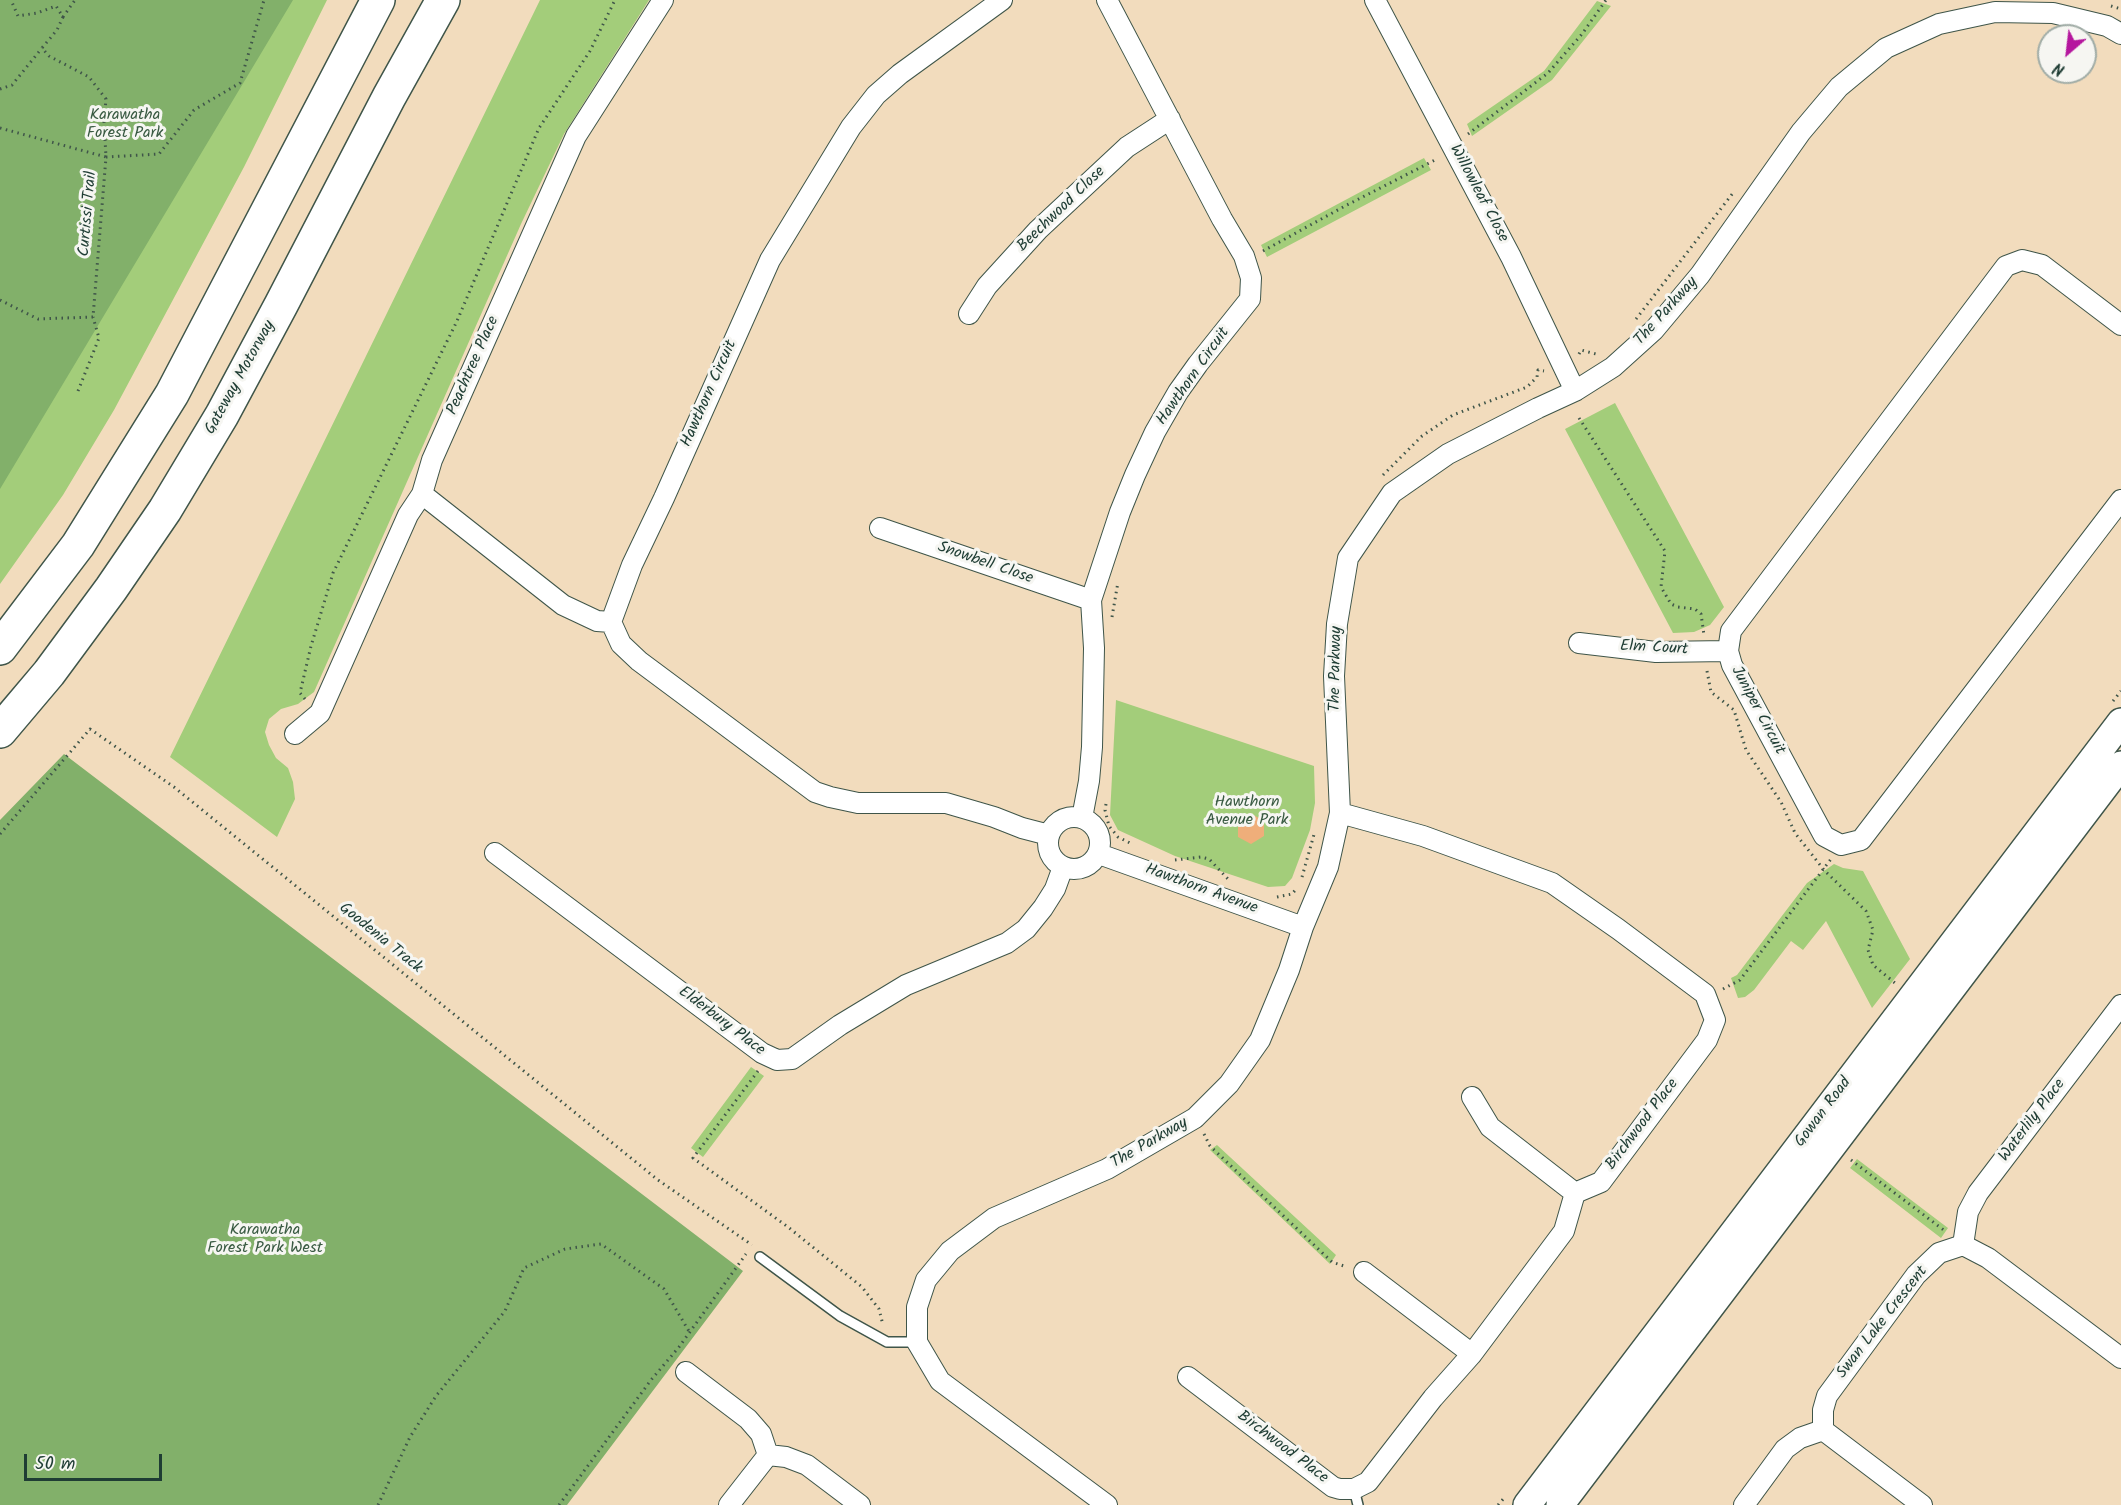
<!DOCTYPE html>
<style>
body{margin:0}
#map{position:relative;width:2121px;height:1505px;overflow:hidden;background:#f2dcbd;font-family:Kalam,sans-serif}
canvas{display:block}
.north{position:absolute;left:2037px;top:24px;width:60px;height:60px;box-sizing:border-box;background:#f6f6f2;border:2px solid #a0aca6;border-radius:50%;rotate:208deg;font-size:16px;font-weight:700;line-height:24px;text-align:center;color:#1f3d34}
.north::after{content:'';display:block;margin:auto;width:21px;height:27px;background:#b5179e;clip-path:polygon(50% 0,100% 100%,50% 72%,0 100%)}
.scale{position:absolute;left:24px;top:1454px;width:138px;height:27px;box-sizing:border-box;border:3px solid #1f3d34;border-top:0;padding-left:8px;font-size:18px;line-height:21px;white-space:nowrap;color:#1f3d34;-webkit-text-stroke:4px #f6f6f2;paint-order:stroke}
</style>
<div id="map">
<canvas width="2121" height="1505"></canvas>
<div class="north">N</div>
<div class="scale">50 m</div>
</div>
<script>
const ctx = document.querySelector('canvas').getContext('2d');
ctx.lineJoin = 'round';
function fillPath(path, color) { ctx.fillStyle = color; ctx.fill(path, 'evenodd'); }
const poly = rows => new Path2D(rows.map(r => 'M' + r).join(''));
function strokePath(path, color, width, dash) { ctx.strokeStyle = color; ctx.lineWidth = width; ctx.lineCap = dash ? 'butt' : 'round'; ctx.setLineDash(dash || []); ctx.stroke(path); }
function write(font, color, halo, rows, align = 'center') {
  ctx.font = font + ' Kalam,sans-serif'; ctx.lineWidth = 6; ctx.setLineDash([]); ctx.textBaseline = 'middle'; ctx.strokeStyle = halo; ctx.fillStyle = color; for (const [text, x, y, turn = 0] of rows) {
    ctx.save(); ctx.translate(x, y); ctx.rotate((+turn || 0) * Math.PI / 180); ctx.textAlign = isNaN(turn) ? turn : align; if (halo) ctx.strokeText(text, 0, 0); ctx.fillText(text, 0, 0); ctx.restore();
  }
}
fillPath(poly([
 [0,0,327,0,244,167,114,410,63,495,0,584],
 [540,0,649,0,564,134,521,224,314,692,298,704,281,709,269,719,265,732,269,745,276,758,288,768,293,782,295,799,277,837,170,757],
 [1597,1,1611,6,1552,80,1472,136,1467,124,1544,71],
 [1424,158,1431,170,1267,257,1261,245],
 [1615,403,1724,607,1710,625,1694,632,1673,633,1565,429],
 [1116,700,1314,766,1315,803,1310,830,1292,878,1285,886,1268,887,1175,856,1118,830,1110,815],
 [1834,864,1843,868,1863,871,1910,959,1872,1008,1826,921,1803,950,1791,941,1754,990,1745,997,1738,998,1731,978,1737,975,1807,883],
 [751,1067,764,1076,703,1157,691,1148],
 [1217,1145,1336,1255,1330,1264,1210,1150],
 [1857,1159,1948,1228,1941,1238,1850,1168]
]), '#a3cd7a');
fillPath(poly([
 [0,0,293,0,0,489],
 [64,754,743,1271,567,1505,0,1505,0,820]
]), '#82b06a');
fillPath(poly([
 [1250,813,1264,821,1264,836,1251,844,1238,837,1238,822]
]), '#efae7a');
const service = poly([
 [760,1257,840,1316,887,1342,917,1342],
 [1354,1489,1358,1505]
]);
const minor = poly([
 [1375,0,1511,257,1575,391],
 [969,314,987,286,1038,230,1127,147,1170,119],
 [2121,325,2042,265,2022,260,2006,266,1731,631,1728,651,1732,665,1824,836,1841,845,1861,840,2121,500],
 [422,494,563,605,597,621,611,622,621,644,639,661,815,792,830,797,858,803,946,803,994,817,1022,828,1049,835],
 [880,528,1091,600],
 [611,622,632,565,664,498,770,260,851,127,876,95,900,74,1002,0],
 [1579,643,1656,652,1728,651],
 [295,734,320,713,408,515,422,494,432,460,576,136,663,0],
 '1048 843a26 26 0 1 1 52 0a26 26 0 1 1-52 0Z',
 [1082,818,1089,781,1092,747,1094,648,1091,600,1120,512,1135,475,1155,432,1178,392,1198,364,1250,299,1251,278,1244,256,1222,219,1107,0],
 [495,853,762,1053,777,1060,792,1059,840,1025,906,985,1007,943,1026,929,1043,908,1055,889,1063,867],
 [1099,854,1303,927],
 [1472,1097,1490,1127,1575,1193],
 [1963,1245,1968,1212,1978,1193,2121,1005],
 [1364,1272,1472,1354],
 [686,1372,748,1419,761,1434,768,1455,786,1457,807,1465,860,1505],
 [1188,1377,1333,1487,1340,1489,1354,1489,1368,1482,1433,1398,1472,1354,1564,1231,1575,1193,1601,1182,1707,1040,1715,1020,1705,994,1618,929,1552,883,1423,836,1340,813],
 [1823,1430,1922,1505],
 [729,1505,768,1455],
 [1107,1505,940,1381,917,1342,917,1307,926,1280,950,1251,994,1218,1107,1169,1195,1118,1229,1084,1260,1040,1289,970,1303,927,1328,867,1340,813,1334,676,1337,624,1348,558,1392,493,1448,454,1538,408,1575,391,1613,367,1654,330,1700,275,1801,132,1839,87,1886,48,1939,24,1995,12,2053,13,2107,26,2121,34],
 [1744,1505,1785,1449,1800,1438,1823,1430,1823,1410,1827,1396,1916,1275,1939,1253,1963,1245,1988,1258,2121,1358]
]);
const secondary = poly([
 [1527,1505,2121,722],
 [1560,1505,2121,765]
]);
const motorway = poly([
 [0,648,78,545,172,394,378,0],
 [0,731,49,673,111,589,165,510,222,415,281,305,389,97,443,0]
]);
strokePath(service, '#3f5549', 12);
strokePath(minor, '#3f5549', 22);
strokePath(secondary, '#3f5549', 30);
strokePath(motorway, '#3f5549', 36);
strokePath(poly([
 [2111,6,2121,9],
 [63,17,75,0],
 [0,89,12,85,42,48],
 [0,128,106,157,104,122,106,99,89,77,49,56,42,48,57,30,63,17,56,6,37,13,18,16,11,0],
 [1468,134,1548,73,1582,34,1606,0],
 [1263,251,1345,206,1437,159],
 [0,300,38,319,93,317,106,157,159,154,194,110,240,83,264,0],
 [1636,319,1733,193],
 [1579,354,1581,350,1596,354],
 [78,391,99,338,93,317],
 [1579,418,1665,551,1661,587,1671,604,1678,607,1695,609,1701,614,1704,635],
 [1383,475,1422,436,1453,415,1527,387,1537,377,1538,370,1544,371],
 [1112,617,1118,582],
 [1707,671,1711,692,1734,710,1746,750,1781,802,1795,833,1824,870,1866,911,1873,930,1868,950,1873,965,1895,983],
 [305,699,300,693,311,646,333,573,457,321,539,128,590,51,615,0],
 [2113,701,2121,691],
 [1106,804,1105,810,1109,826,1118,837,1130,843],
 [0,834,90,729,174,787,658,1180,752,1245],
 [1175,860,1201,857,1209,859,1228,879],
 [1302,877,1315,831],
 [1277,897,1292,894,1297,888],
 [1723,989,1740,980,1831,859],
 [758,1071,693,1158,788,1227,862,1287,879,1309,883,1325],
 [1204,1134,1210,1146,1332,1262,1347,1267],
 [1851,1160,1945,1231],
 [378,1505,410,1437,436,1396,505,1311,524,1268,565,1249,601,1244,664,1289,690,1333],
 [559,1505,651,1380,679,1347,746,1254],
 [1498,1505,1505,1497]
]), '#3f5549', 3, [1.5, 4.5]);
strokePath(service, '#fff', 9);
strokePath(minor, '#fff', 20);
strokePath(secondary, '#fff', 27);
strokePath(motorway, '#fff', 33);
write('16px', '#395a42', '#f6f6f2', [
 ["Karawatha",125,116],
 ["Forest Park",125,134],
 ["Hawthorn",1247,803],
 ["Avenue Park",1247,821],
 ["Karawatha",265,1231],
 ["Forest Park West",265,1249]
]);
write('16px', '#1f3d34', '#f6f6f2', [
 ["Willowleaf Close",1478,194,62],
 ["Beechwood Close",1062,210,-44],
 ["Curtissi Trail",89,214,-85],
 ["The Parkway",1667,312,-48],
 ["Peachtree Place",474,366,-66],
 ["Hawthorn Circuit",1194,377,-55],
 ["Gateway Motorway",241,378,-61],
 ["Hawthorn Circuit",710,394,-66],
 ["Snowbell Close",985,564,19],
 ["Elm Court",1654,649,3],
 ["The Parkway",1337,669,-89],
 ["Juniper Circuit",1757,711,62],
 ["Hawthorn Avenue",1201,890,20],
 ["Goodenia Track",380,939,39],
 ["Elderbury Place",721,1022,37],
 ["Gowan Road",1824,1113,-53],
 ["Waterlily Place",2033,1121,-53],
 ["Birchwood Place",1643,1125,-53],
 ["The Parkway",1150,1144,-30],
 ["Swan Lake Crescent",1883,1323,-52],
 ["Birchwood Place",1282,1448,37]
]);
</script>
